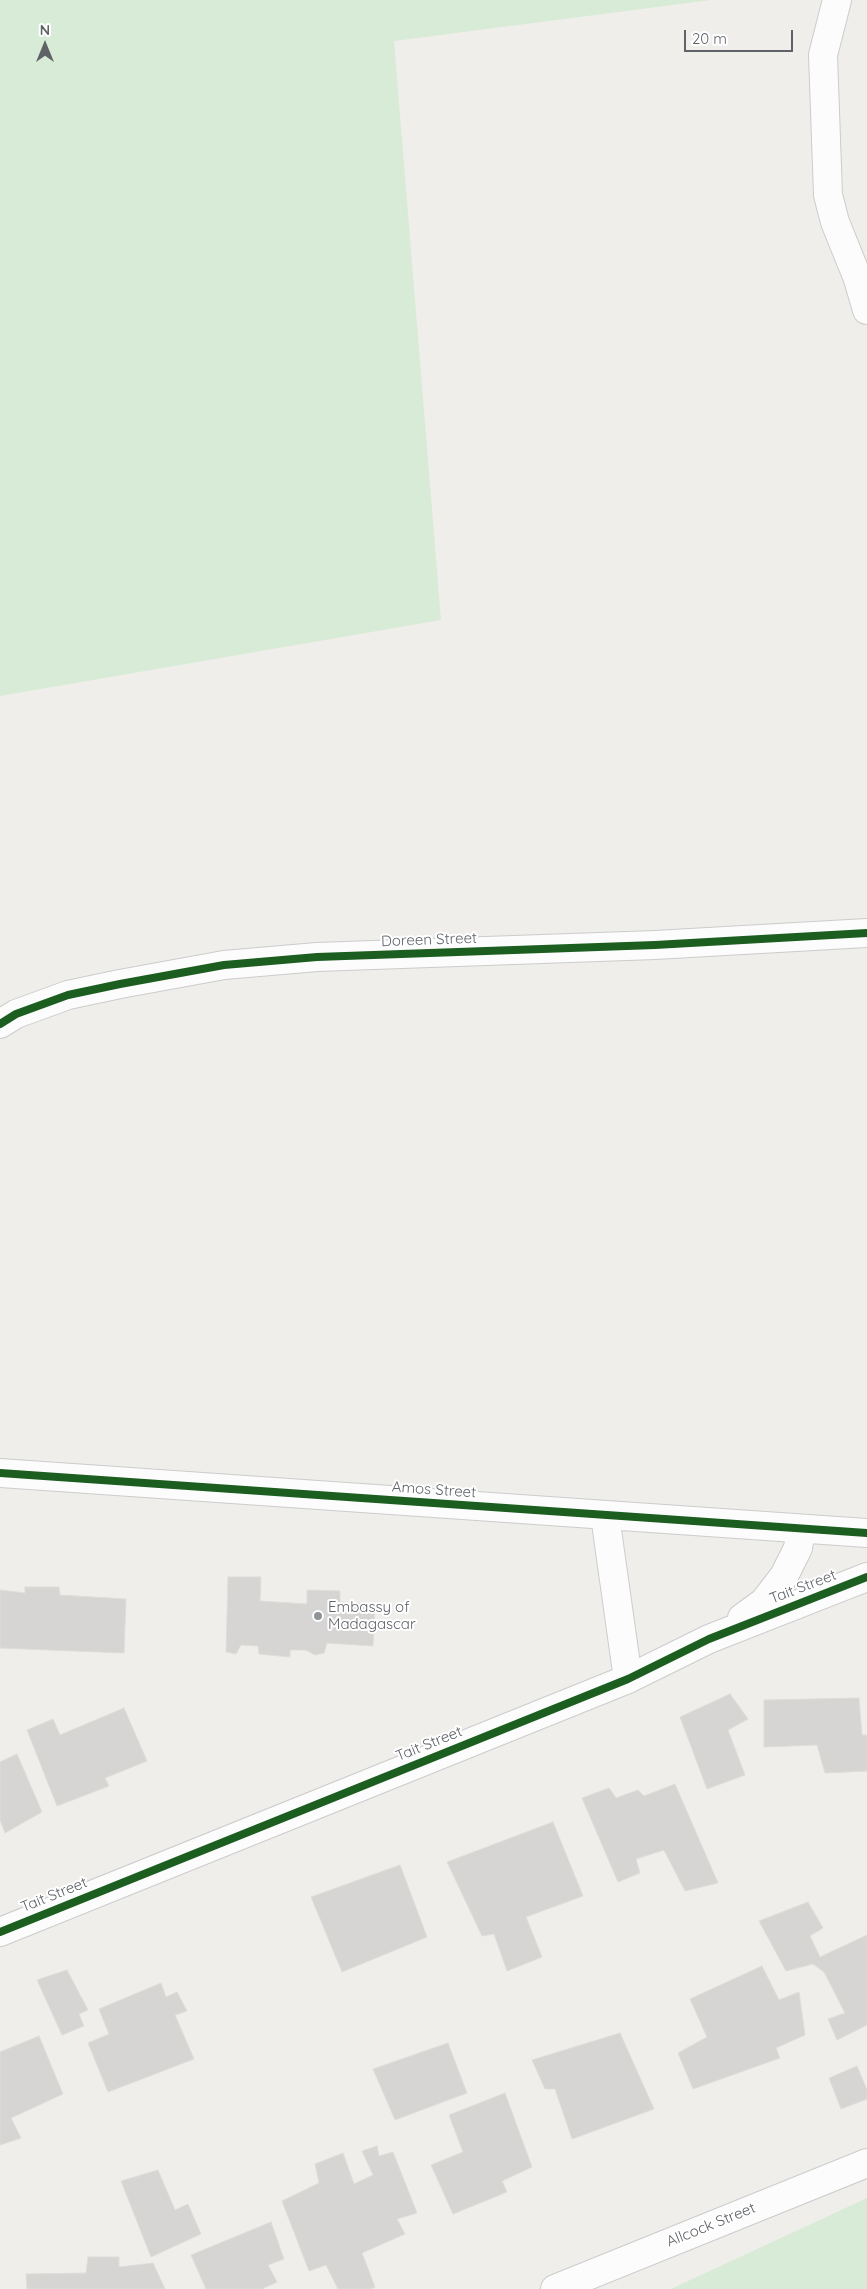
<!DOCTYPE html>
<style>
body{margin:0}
#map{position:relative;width:867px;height:2289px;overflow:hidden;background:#efeeea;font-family:Quicksand,sans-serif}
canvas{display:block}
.north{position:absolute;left:20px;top:20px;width:50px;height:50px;-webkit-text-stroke:4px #fff;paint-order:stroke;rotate:0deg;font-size:14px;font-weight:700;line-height:20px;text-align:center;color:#5f6368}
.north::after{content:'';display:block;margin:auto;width:18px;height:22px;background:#5f6368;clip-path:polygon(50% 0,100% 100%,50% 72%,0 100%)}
.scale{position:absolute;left:684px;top:30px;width:109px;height:22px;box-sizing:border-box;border:2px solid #5f6368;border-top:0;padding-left:6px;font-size:15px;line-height:18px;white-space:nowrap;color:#5f6368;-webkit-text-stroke:4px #fff;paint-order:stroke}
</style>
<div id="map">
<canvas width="867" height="2289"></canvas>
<div class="north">N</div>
<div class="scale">20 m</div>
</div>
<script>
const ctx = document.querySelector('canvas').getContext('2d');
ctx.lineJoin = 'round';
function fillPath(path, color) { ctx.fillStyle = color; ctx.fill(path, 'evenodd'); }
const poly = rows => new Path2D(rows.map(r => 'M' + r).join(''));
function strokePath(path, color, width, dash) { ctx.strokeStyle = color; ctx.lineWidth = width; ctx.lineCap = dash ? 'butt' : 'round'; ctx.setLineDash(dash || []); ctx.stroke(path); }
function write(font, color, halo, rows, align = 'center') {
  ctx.font = font + ' Quicksand,sans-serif'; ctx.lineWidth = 4; ctx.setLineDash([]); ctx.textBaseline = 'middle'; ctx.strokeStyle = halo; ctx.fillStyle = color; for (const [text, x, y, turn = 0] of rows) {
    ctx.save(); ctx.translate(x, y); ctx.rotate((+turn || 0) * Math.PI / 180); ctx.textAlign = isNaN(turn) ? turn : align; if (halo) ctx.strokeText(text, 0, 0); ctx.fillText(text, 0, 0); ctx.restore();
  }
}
fillPath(poly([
 [0,0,711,0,394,41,441,620,0,696],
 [867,2198,867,2289,671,2289]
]), '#d8ebd6');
const building = poly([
 [228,1577,261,1577,260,1601,307,1604,307,1590,340,1591,340,1602,375,1604,373,1646,327,1643,324,1653,315,1655,306,1650,290,1650,290,1657,259,1654,258,1646,241,1645,236,1654,226,1652,228,1577],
 [25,1587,59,1587,60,1595,126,1599,124,1653,0,1648,0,1590,25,1593,25,1587],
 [730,1694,748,1719,728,1730,745,1775,707,1789,680,1717,730,1694],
 [859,1698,862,1735,867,1735,867,1771,825,1773,817,1745,764,1747,764,1700,859,1698],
 [124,1708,147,1761,105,1778,109,1786,57,1806,27,1730,53,1719,60,1735,124,1708],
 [17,1754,42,1812,5,1833,0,1820,0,1762,17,1754],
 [675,1784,718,1883,685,1891,664,1850,636,1859,640,1873,618,1882,582,1798,609,1788,616,1798,638,1790,644,1796,675,1784],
 [553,1822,583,1896,526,1917,542,1957,507,1971,494,1934,482,1936,447,1862,553,1822],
 [400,1865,427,1937,342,1972,311,1897,400,1865],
 [808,1902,823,1928,810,1936,820,1957,867,1935,867,2025,837,2040,828,2019,845,2013,824,1972,813,1964,786,1971,759,1921,808,1902],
 [762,1966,779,2000,799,1992,805,2035,776,2048,780,2058,693,2089,678,2053,707,2037,690,1999,762,1966],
 [67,1970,88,2010,79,2014,84,2026,62,2035,37,1980,67,1970],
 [161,1983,166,1997,177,1992,187,2011,175,2015,194,2059,108,2092,88,2043,109,2034,99,2009,161,1983],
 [620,2033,654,2109,572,2139,555,2089,545,2089,532,2060,620,2033],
 [39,2036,63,2094,11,2118,21,2138,0,2145,0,2052,39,2036],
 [448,2043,467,2093,395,2120,373,2069,448,2043],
 [857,2066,867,2090,867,2099,841,2109,829,2078,857,2066],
 [505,2093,532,2167,502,2181,507,2192,453,2214,431,2165,463,2152,449,2115,505,2093],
 [377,2146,379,2156,393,2152,417,2213,397,2219,405,2234,362,2253,375,2287,371,2289,338,2289,326,2265,309,2271,282,2201,319,2183,315,2164,343,2153,354,2184,373,2175,362,2151,377,2146],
 [158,2170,175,2210,188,2204,201,2234,151,2257,121,2181,158,2170],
 [271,2222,284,2259,268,2265,277,2282,262,2289,206,2289,191,2255,271,2222],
 [88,2257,119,2257,119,2267,153,2263,165,2289,27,2289,26,2274,86,2273,88,2257]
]);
fillPath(building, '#d6d5d3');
strokePath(building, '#deddd9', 1);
const minor = poly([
 [837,0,823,55,828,195,835,222,858,279,867,310],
 [0,1024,16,1014,68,995,120,984,224,965,317,957,655,945,867,933],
 [0,1473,867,1533],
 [605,1516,628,1679],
 [742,1618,764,1602,784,1576,798,1548,801,1529],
 [0,1932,628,1679,709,1639,867,1577],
 [555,2289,867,2163]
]);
strokePath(minor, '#cbcccc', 30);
strokePath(minor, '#fdfcfc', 28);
strokePath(poly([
 [0,1024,16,1014,68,995,120,984,224,965,317,957,655,945,867,933],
 [0,1473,867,1533],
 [0,1932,628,1679,709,1639,867,1577]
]), '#1b5e20', 8);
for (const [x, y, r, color] of [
 [318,1616,5,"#919496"]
]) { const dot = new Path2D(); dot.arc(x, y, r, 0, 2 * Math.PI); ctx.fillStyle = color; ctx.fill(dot); strokePath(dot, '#fff', 2); }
write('15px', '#5f6368', '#fff', [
 ["Doreen Street",429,940,-2],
 ["Amos Street",434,1490,4],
 ["Tait Street",803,1587,-21],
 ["Tait Street",429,1744,-22],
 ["Tait Street",54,1895,-22],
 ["Allcock Street",711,2225,-22]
]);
write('15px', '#5f6368', '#fff', [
 ["Embassy of",328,1607],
 ["Madagascar",328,1624]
], 'left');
</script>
